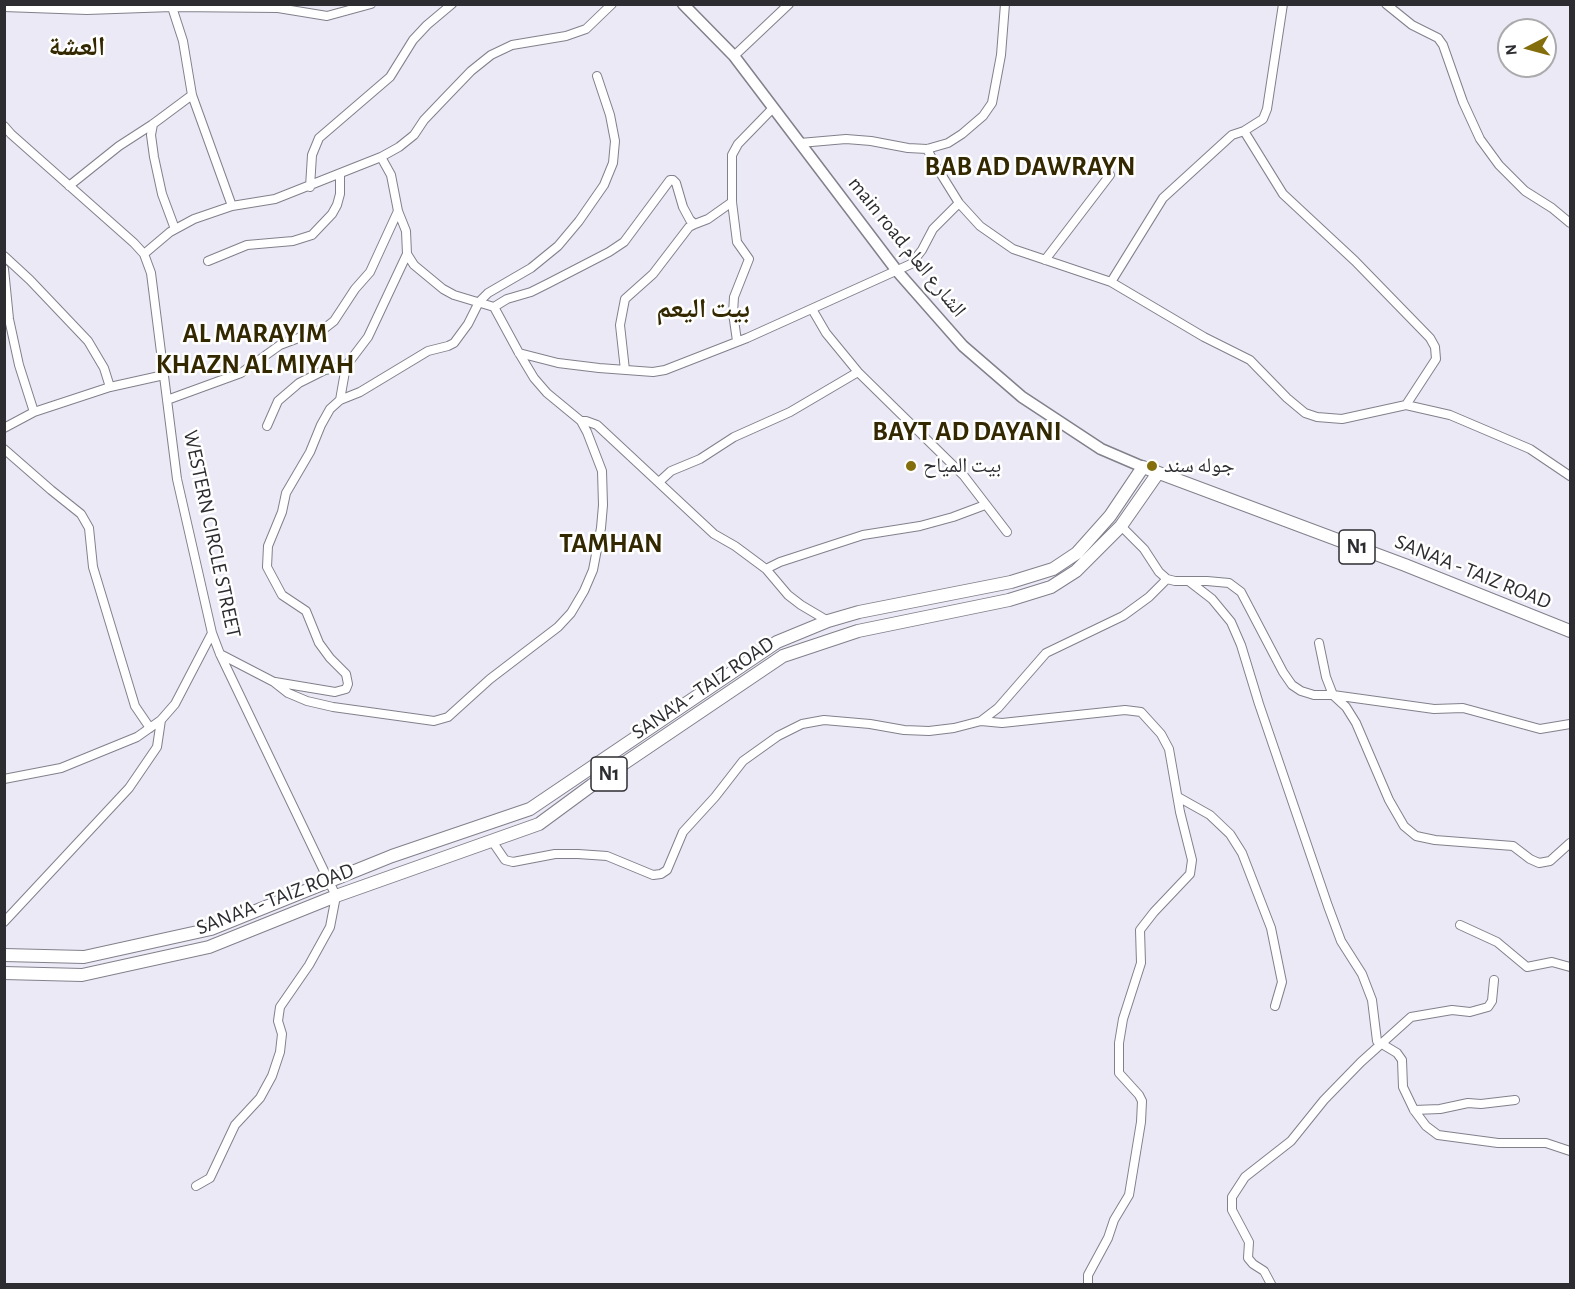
<!DOCTYPE html>
<meta charset="utf-8">
<style>
body{margin:0}
#map{position:relative;width:1575px;height:1289px;overflow:hidden;background:#eae9f5;font-family:"Alegreya Sans",sans-serif}
canvas{display:block}
.frame{position:absolute;inset:0;border:6px solid #2c2c31;pointer-events:none}
.north{position:absolute;left:1497px;top:18px;width:60px;height:60px;box-sizing:border-box;background:#fff;border:2px solid #ababad;border-radius:50%;rotate:264deg;font-size:16px;font-weight:700;line-height:24px;text-align:center;color:#2c2c31}
.north::after{content:'';display:block;margin:auto;width:21px;height:27px;background:#846e0c;clip-path:polygon(50% 0,100% 100%,50% 72%,0 100%)}
</style>
<div id="map">
<canvas width="1575" height="1289"></canvas>
<div class="frame"></div>
<div class="north">N</div>
</div>
<script>
const ctx = document.querySelector('canvas').getContext('2d');
ctx.lineJoin = 'round';
const poly = rows => new Path2D(rows.map(r => 'M' + r).join(''));
function strokePath(path, color, width, dash) { ctx.strokeStyle = color; ctx.lineWidth = width; ctx.lineCap = dash ? 'butt' : 'round'; ctx.setLineDash(dash || []); ctx.stroke(path); }
function write(font, color, halo, rows, align = 'center') {
  ctx.font = font + ' "Alegreya Sans","Noto Naskh Arabic",sans-serif'; ctx.lineWidth = 5; ctx.setLineDash([]); ctx.textBaseline = 'middle'; ctx.strokeStyle = halo; ctx.fillStyle = color; for (const [text, x, y, turn = 0] of rows) {
    ctx.save(); ctx.translate(x, y); ctx.rotate((+turn || 0) * Math.PI / 180); ctx.textAlign = isNaN(turn) ? turn : align; if (halo) ctx.strokeText(text, 0, 0); ctx.fillText(text, 0, 0); ctx.restore();
  }
}
const minor = poly([
 [171,4,183,41,192,95,232,206],
 [1386,4,1412,25,1438,38,1443,45,1463,102,1480,139,1499,165,1525,191,1552,208,1570,223],
 [4,7,87,10,172,7,278,8,327,16,371,4],
 [734,56,789,4],
 [153,124,151,135,154,157,162,194,175,229],
 [4,126,11,134,134,243,144,254,151,273,177,479,212,633,220,654,336,896,330,927,309,965,280,1007,278,1021,282,1034,280,1052,272,1076,260,1098,235,1125,210,1178,196,1186],
 [1244,131,1283,194,1355,261,1430,338,1435,347,1436,359,1406,405],
 [800,143,846,139,871,141,908,148,927,149,948,143,962,134,983,116,992,103,1001,55,1005,4],
 [927,149,936,166,959,203,980,226,1013,249,1111,282,1204,337,1250,360,1287,398,1305,413,1317,417,1342,419,1406,405,1450,415,1530,449,1570,476],
 [69,186,119,146,153,124,192,95],
 [310,187,312,155,319,138,390,77,413,40,427,25,452,4],
 [144,254,170,232,194,219,232,206,275,199,381,157,399,147,414,135,424,120,445,98,471,71,491,55,512,45,566,36,586,29,612,4],
 [4,256,30,280,88,341,104,368,110,387],
 [1045,260,1110,175],
 [208,261,247,245,293,241,312,235,332,214,337,205,340,194,340,174],
 [4,269,9,319,19,365,34,412],
 [1111,282,1163,198,1232,135,1244,131,1263,119,1267,109,1283,4],
 [494,307,507,299,531,292,549,283,609,252,624,242,670,180,673,180,676,183,683,207,690,220,695,224,708,219,732,202],
 [812,309,826,333,858,372,964,476,1007,532],
 [737,341,733,313,734,297,749,259,737,242,732,202,732,155,738,144,773,108],
 [519,353,558,363,599,368,653,372,665,370,747,338,911,264,922,250,933,229,959,203],
 [625,370,620,325,625,299,653,274,689,227,695,224],
 [167,400,241,373,280,345,325,328,334,321,355,289,370,272,398,211,391,175,381,157],
 [340,400,346,366,368,337,407,254],
 [581,421,586,421,597,425,714,534,735,546,766,569,788,595,801,605,828,621],
 [267,426,278,401,299,383,325,370,346,366],
 [4,428,34,412,110,387,164,375],
 [4,449,51,490,81,514,89,528,93,567,135,706,150,728],
 [659,482,671,471,700,459,734,437,790,412,858,372],
 [1121,526,1144,549,1159,572,1167,579,1175,581,1207,581,1229,583,1241,592,1283,672,1292,685,1301,691,1314,695,1333,695,1434,709,1463,708,1540,729,1570,724],
 [766,569,780,562,863,535,920,526,953,517,985,505],
 [1190,582,1212,599,1231,622,1241,645,1259,704,1328,906,1341,941,1362,974,1372,1000,1377,1041,1397,1053,1402,1060,1403,1087,1414,1110,1426,1126,1438,1135,1498,1143,1546,1143,1570,1151],
 [1319,643,1326,677,1333,695,1346,707,1356,723,1389,800,1404,826,1416,836,1435,840,1513,846,1530,859,1539,863,1550,861,1570,843],
 [220,654,274,682,288,693,307,701,333,707,434,721,448,717,490,679,558,627,571,613,584,591,593,570,601,528,603,505,602,471,587,432,581,421,547,393,534,378,519,353,494,307,454,295,443,289,414,265,407,254,406,231,398,211],
 [275,682,335,692,346,689,348,684,346,674,330,658,319,643,306,611,282,595,267,567,268,546,282,512,286,493,310,452,321,425,330,409,340,400,360,392,428,351,448,346,454,343,468,324,479,302,488,293,531,268,558,246,579,221,604,185,613,163,615,141,610,115,597,76],
 [981,721,1002,723,1125,710,1141,712,1161,734,1169,749,1180,812,1192,860,1190,874,1154,912,1140,930,1141,963,1123,1019,1119,1043,1119,1073,1139,1095,1142,1101,1141,1122,1129,1195,1114,1220,1108,1238,1088,1275,1088,1284],
 [4,779,61,768,137,737,161,720,175,704,212,633],
 [1178,797,1210,815,1230,834,1242,853,1271,928,1282,982,1275,1006],
 [492,841,505,860,513,862,555,854,578,854,607,856,653,875,661,874,667,870,683,832,715,797,743,761,778,736,802,724,824,720,870,724,904,730,929,731,954,728,981,721,998,708,1046,653,1123,616,1149,597,1167,579],
 [4,922,129,788,157,747,161,720],
 [1460,925,1497,942,1527,967,1552,962,1570,967],
 [1414,1110,1440,1109,1468,1103,1481,1104,1515,1100],
 [1271,1284,1264,1271,1253,1264,1248,1258,1249,1242,1232,1210,1232,1197,1245,1177,1291,1141,1324,1100,1361,1062,1411,1017,1452,1010,1470,1012,1488,1007,1492,1001,1494,980]
]);
const major = poly([
 [683,4,734,56,897,271,963,346,1022,397,1101,449,1143,467]
]);
const highway = poly([
 [4,955,84,957,211,929,392,856,530,809,777,642,828,621,859,612,1011,582,1053,569,1077,553,1110,516,1143,467,1405,565,1570,631],
 [4,973,82,975,209,947,336,896,539,824,592,785,783,656,858,631,1009,600,1051,587,1076,571,1121,526,1158,473]
]);
strokePath(minor, '#81818c', 10);
strokePath(major, '#81818c', 13);
strokePath(highway, '#81818c', 14);
strokePath(minor, '#fff', 8);
strokePath(major, '#fff', 10);
strokePath(highway, '#fff', 12);
for (const [x, y, r, color] of [
 [911,466,6,"#846e0c"],
 [1152,466,6,"#846e0c"]
]) { const dot = new Path2D(); dot.arc(x, y, r, 0, 2 * Math.PI); ctx.fillStyle = color; ctx.fill(dot); strokePath(dot, '#fff', 2); }
for (const [x, y, w] of [
 [1357,547,36],
 [609,774,36]
]) { const box = new Path2D(); box.roundRect(x - w / 2, y - 17, w, 34, 4.5); ctx.fillStyle = '#fff'; ctx.fill(box); strokePath(box, '#2c2c31', 1.5); }
write('bold 20px', '#2c2c31', null, [
 ["N1",1357,547],
 ["N1",609,774]
]);
write('21px', '#2c2c31', '#fff', [
 ["main road الشارع العام",907,247,51],
 ["WESTERN CIRCLE STREET",212,534,78],
 ["SANA'A - TAIZ ROAD",1473,572,22],
 ["SANA'A - TAIZ ROAD",703,688,-34],
 ["SANA'A - TAIZ ROAD",275,899,-21]
]);
write('21px', '#2c2c31', '#fff', [
 ["بيت المياح",923,466],
 ["جوله سند",1164,466]
], 'left');
write('bold 27px', '#332800', '#fff', [
 ["العشة",77,47],
 ["BAB AD DAWRAYN",1030,167],
 ["بيت اليعم",703,309],
 ["AL MARAYIM",255,334],
 ["KHAZN AL MIYAH",255,365],
 ["BAYT AD DAYANI",967,432],
 ["TAMHAN",611,544]
]);
</script>
